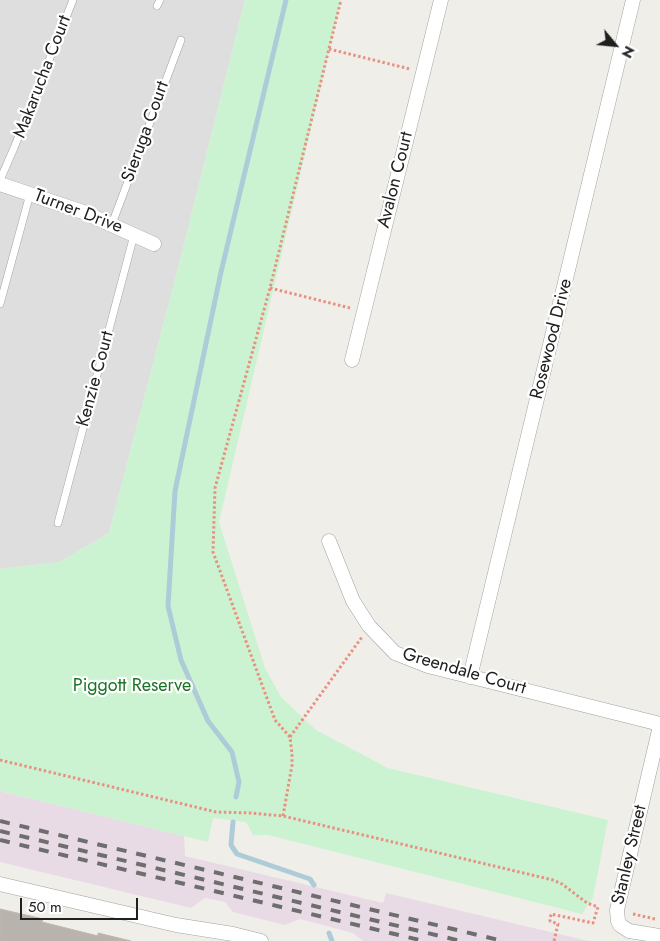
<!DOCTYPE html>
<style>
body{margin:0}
#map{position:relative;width:660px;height:941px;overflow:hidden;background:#f0eee8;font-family:Jost,sans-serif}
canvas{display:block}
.north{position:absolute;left:590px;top:20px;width:50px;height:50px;-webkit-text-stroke:4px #fff;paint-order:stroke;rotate:118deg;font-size:14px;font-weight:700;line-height:20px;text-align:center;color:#202020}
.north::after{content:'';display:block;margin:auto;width:18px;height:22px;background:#202020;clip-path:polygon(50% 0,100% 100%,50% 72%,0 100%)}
.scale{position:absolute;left:20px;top:898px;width:118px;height:22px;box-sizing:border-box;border:2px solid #202020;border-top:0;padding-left:6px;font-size:15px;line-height:18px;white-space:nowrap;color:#202020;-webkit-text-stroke:4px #fff;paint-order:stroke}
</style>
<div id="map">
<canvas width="660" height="941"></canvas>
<div class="north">N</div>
<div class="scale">50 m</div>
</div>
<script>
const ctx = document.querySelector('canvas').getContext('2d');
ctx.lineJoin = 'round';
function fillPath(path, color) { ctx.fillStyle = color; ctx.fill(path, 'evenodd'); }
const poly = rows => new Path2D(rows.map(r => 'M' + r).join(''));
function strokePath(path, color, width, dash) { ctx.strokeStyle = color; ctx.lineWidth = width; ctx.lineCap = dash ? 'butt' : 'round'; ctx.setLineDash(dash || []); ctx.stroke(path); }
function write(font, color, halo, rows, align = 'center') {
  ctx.font = font + ' Jost,sans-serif'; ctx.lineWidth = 4.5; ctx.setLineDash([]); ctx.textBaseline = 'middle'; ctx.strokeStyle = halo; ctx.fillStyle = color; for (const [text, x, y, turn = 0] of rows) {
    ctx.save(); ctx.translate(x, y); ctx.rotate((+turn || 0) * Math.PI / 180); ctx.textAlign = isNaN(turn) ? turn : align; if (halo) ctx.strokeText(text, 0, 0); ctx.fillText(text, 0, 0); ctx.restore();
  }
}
fillPath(poly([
 [0,0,245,0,182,253,109,533,60,562,0,569]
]), '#dedede');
fillPath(poly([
 [0,791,184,836,185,856,383,903,386,893,588,941,363,941,353,933,300,919,285,925,233,912,225,902,205,898,191,908,0,862]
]), '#e8dbe5');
fillPath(poly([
 [245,0,341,0,219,522,265,668,281,697,316,730,388,768,608,820,593,897,582,914,268,835,253,835,246,822,213,818,208,842,0,791,0,569,60,562,109,533,182,253]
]), '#ccf3d1');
strokePath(poly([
 [236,797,239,782,232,752,208,721,181,660,168,606,175,491,221,272,286,0],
 [233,822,231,845,237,854,310,879,314,885],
 [329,933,332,941]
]), '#aeccd8', 5);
const building = poly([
 [0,909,43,919,42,922,98,936,98,933,131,941,0,941,0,909]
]);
fillPath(building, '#b9b3ae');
strokePath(building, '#c0b6ac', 1);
const service = poly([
 [157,6,160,0],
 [0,180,14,148,73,0],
 [112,224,181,40],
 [0,304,30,194],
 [58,523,134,235]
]);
const minor = poly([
 [0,184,83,212,154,244],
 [352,360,441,0],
 [329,541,353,601,369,626,395,653,428,666,660,724],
 [470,677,633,0],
 [660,726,617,910,618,921,620,925,629,931,660,936],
 [0,884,176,925,233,934,261,941]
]);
strokePath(service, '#a1a1a1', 8);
strokePath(minor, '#a1a1a1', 15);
strokePath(poly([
 [329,49,410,69],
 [270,288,350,308],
 [290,737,362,637],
 [0,760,216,812,251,813,283,816,553,880,562,884,587,903,598,907,593,923,551,914,550,921,558,924,554,941],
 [283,816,292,765,292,754,290,737,275,720,213,552,215,488,270,288,341,0],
 [633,914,655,919]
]), '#e99080', 3, [2.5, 2.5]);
strokePath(service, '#fff', 7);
strokePath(minor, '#fff', 14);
strokePath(poly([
 [0,821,503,941],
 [0,831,461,941],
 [0,840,424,941]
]), '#6e6e6e', 4, [10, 10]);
write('18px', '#202020', '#fff', [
 ["Makarucha Court",43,77,-69],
 ["Sieruga Court",146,132,-70],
 ["Avalon Court",396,180,-76],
 ["Turner Drive",78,212,21],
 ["Rosewood Drive",552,339,-76],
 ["Kenzie Court",96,379,-75],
 ["Greendale Court",464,672,16],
 ["Stanley Street",630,855,-77]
]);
write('18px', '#1a7326', '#fff', [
 ["Piggott Reserve",132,687]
]);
</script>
